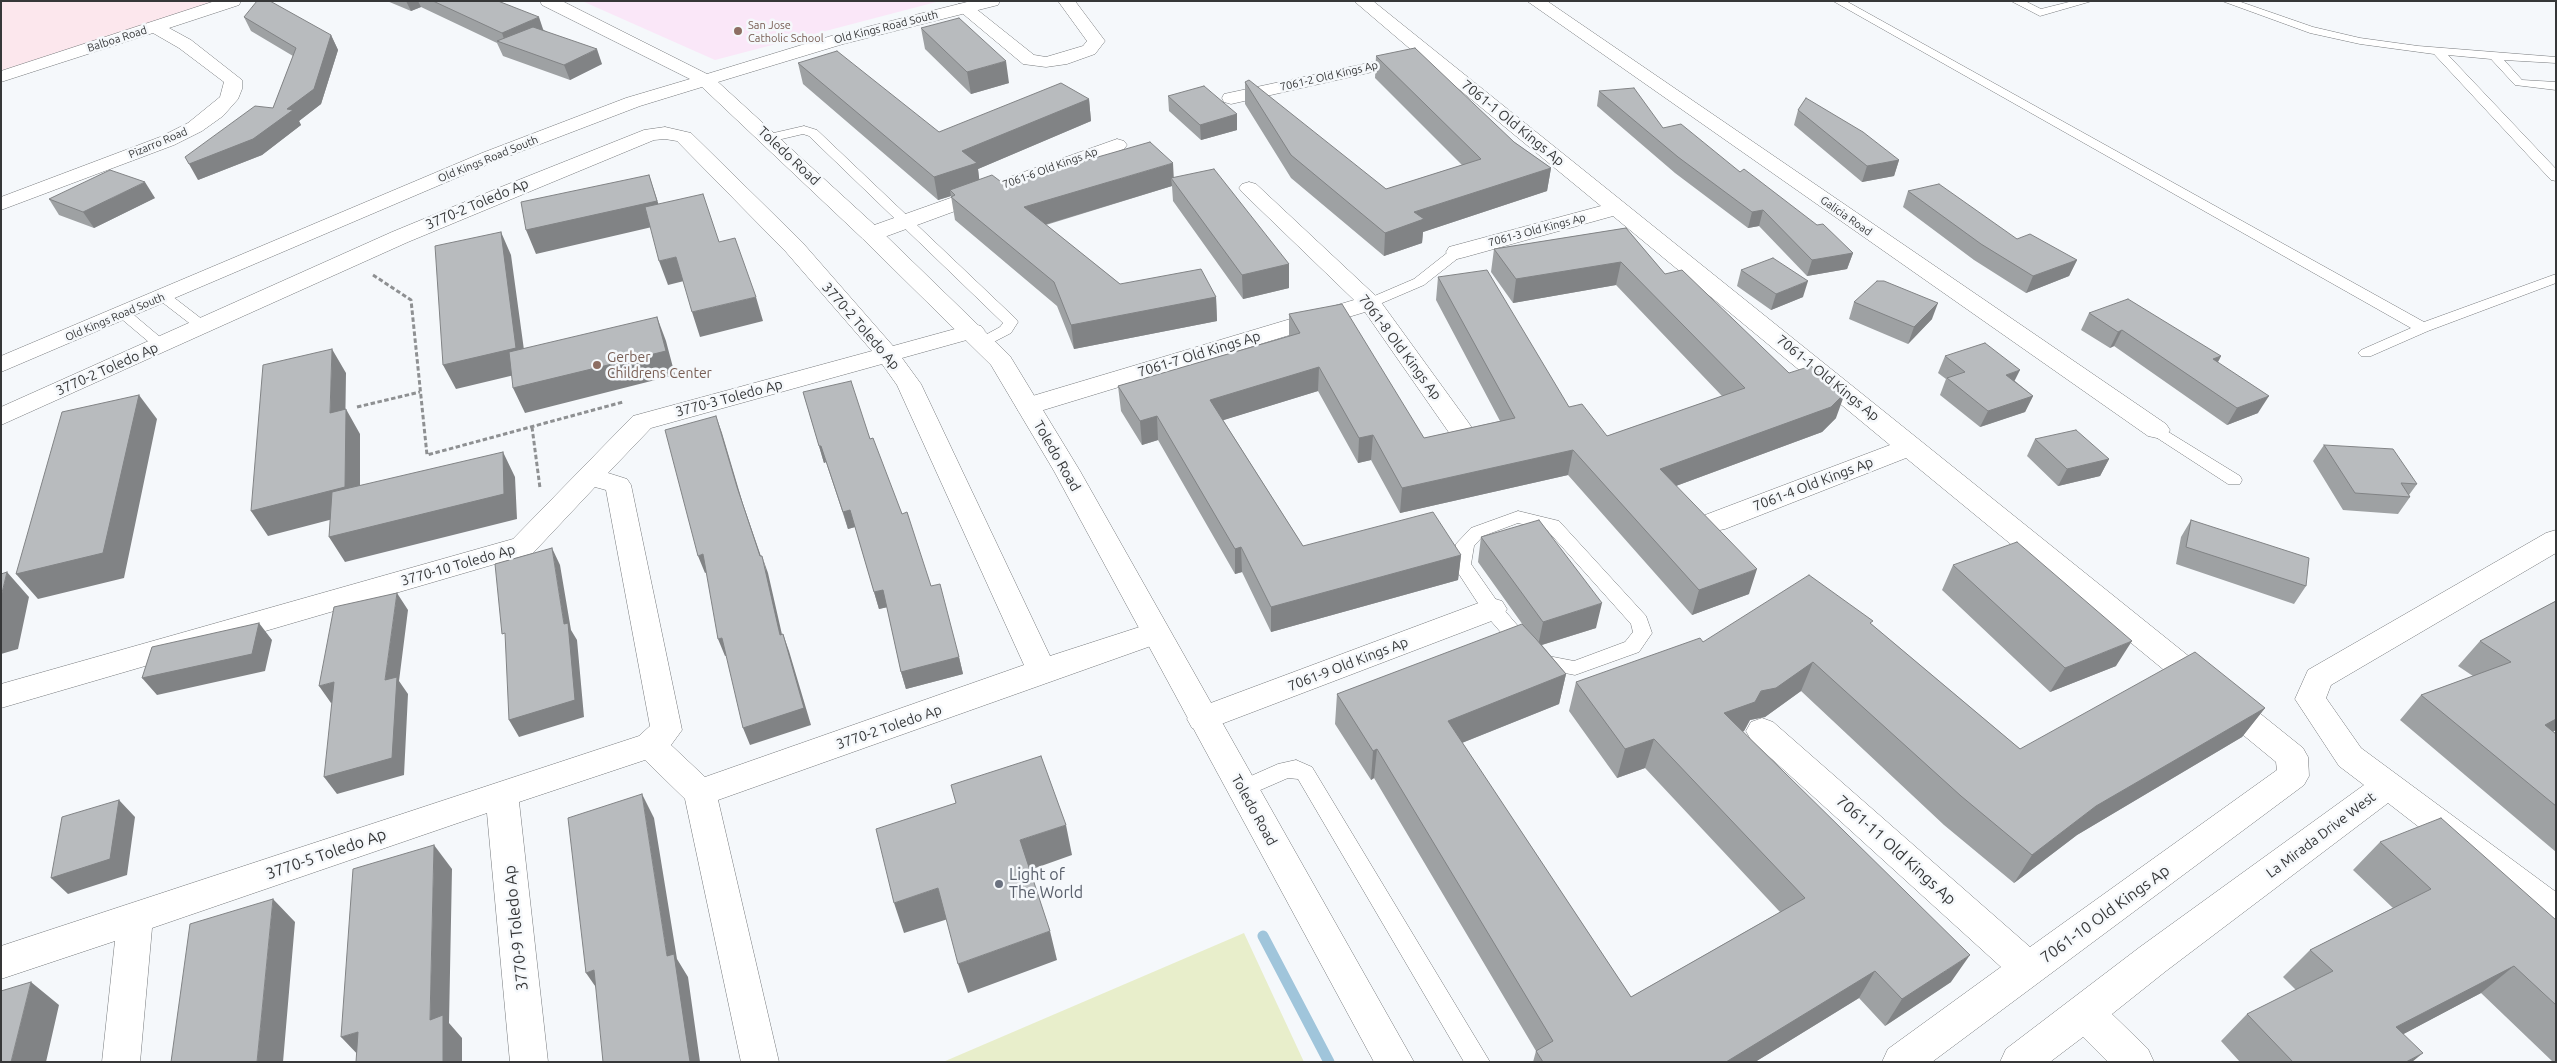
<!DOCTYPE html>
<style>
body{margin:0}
#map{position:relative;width:2557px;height:1063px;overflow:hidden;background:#f5f8fb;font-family:Ubuntu,sans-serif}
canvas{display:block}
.frame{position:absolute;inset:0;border:2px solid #363738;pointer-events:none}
</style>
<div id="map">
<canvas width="2557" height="1063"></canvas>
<div class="frame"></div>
</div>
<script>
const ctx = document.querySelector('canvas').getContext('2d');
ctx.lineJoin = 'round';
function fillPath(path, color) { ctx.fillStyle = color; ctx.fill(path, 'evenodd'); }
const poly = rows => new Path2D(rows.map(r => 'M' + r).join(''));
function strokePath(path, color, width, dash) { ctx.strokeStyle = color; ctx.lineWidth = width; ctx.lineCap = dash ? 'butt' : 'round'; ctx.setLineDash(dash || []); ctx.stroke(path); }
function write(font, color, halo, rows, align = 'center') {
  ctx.font = font + ' Ubuntu,sans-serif'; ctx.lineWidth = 5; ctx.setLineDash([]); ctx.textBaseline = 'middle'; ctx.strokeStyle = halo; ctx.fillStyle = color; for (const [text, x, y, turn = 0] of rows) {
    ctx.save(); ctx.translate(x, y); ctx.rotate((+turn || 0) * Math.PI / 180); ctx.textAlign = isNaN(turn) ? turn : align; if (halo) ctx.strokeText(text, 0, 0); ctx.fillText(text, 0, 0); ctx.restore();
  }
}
fillPath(poly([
 [1,1,219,1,1,72]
]), '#fce7ed');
fillPath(poly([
 [582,1,940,1,715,60]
]), '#fae7f8');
fillPath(poly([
 [1244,933,1304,1062,943,1062]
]), '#e8eecb');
strokePath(poly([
 [1263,936,1329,1062]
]), '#a0c5db', 11);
const service = poly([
 [1833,1,1846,1,2424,322,2556,274,2556,283,2428,331,2371,356,2361,356,2358,353,2361,350,2411,328,1833,1],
 [2011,1,2025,1,2041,9,2073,1,2092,1,2040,16,2011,1],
 [2222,1,2238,1,2313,27,2360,38,2418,46,2556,57,2556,63,2504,60,2522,80,2556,82,2556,90,2515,85,2491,59,2448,55,2556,169,2556,181,2551,180,2434,54,2360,44,2310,33,2222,1],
 [804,126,817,130,1016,319,1018,322,1011,333,988,345,978,345,975,342,978,339,1000,327,1003,323,809,136,803,134,769,142,763,138,765,135,804,126],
 [1457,248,1462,249,1464,252,1462,255,1424,285,1375,306,1370,307,1363,303,1365,300,1414,279,1452,249,1457,248],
 [163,292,168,293,207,323,209,326,207,329,197,329,158,299,156,296,163,292],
 [123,309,128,310,166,342,169,345,166,348,156,348,118,316,116,313,118,310,123,309],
 [2157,425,2240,476,2242,480,2240,484,2228,484,2151,434,2149,430,2151,426,2157,425],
 [1518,511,1559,521,1646,616,1652,633,1639,652,1575,675,1530,666,1485,614,1453,565,1456,544,1471,528,1518,511],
 [1518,523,1547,530,1631,624,1633,632,1625,642,1574,661,1543,655,1499,604,1471,564,1474,546,1483,536,1518,523],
 [1296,760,1312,767,1490,1062,1464,1062,1298,779,1288,778,1242,798,1235,795,1232,789,1235,783,1278,764,1296,760]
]);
const minor = poly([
 [215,1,241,1,239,5,169,28,191,40,242,80,242,89,238,99,223,116,202,131,174,145,1,210,1,197,160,137,188,123,220,97,224,82,179,48,153,33,1,82,1,71,215,1],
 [1058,1,1075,1,1105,41,1095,54,1067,64,1046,67,1023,64,956,8,958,4,970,4,1034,55,1046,57,1083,46,1087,41,1058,1],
 [1354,1,1373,1,2303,748,2308,757,2309,776,2304,785,1932,1062,1882,1062,1888,1049,2001,967,1751,740,1746,731,1751,722,1762,718,1773,722,2030,947,2277,770,2276,762,1906,458,1725,529,1715,531,1705,529,1701,522,1705,515,1890,445,1613,216,1465,257,1457,259,1449,257,1446,252,1449,247,1601,206,1421,58,1418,62,1412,63,1231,104,1224,102,1222,98,1224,94,1415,53,1354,1],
 [1527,1,1547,1,2166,424,2170,430,2166,436,2157,438,2148,436,1527,1],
 [665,127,691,133,802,242,893,346,973,324,981,326,985,331,981,336,902,358,921,384,1050,656,1155,622,1165,625,1170,633,1165,641,718,800,779,1062,741,1062,685,799,645,760,519,802,548,1062,510,1062,487,813,152,928,140,1062,102,1062,115,941,1,979,1,946,639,736,650,726,606,490,595,487,533,553,1,708,1,684,513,539,633,416,872,351,786,252,677,141,665,139,654,140,408,242,1,425,1,407,392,232,501,187,644,130,665,127],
 [882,364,897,385,1024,665,705,777,671,745,682,730,631,485,627,479,608,473,651,428,882,364],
 [1117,139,1124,141,1127,145,1124,149,879,239,871,240,863,239,860,234,863,229,1117,139],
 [1249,182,1256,184,1378,298,1468,422,1472,428,1468,434,1459,436,1450,434,1365,312,1037,412,1028,414,1019,412,1016,406,1019,400,1354,300,1242,192,1239,188,1242,184,1249,182],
 [2556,530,2556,553,2331,685,2326,698,2361,748,2556,892,2556,929,2544,924,2388,803,2166,971,2112,1014,2148,1049,2154,1062,2108,1062,2083,1037,2050,1062,2000,1062,2006,1049,2140,947,2364,785,2339,766,2295,699,2308,670,2546,533,2556,530],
 [1492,598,1502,601,1507,609,1502,617,1203,731,1192,728,1187,719,1192,710,1492,598]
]);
const tertiary = poly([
 [540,1,562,1,707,74,831,36,971,1,1000,1,998,5,843,44,718,82,879,229,1010,356,1080,471,1414,1062,1374,1062,1054,471,991,365,863,239,702,87,640,106,496,161,1,372,1,356,482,153,626,98,690,79,542,5,540,1]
]);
strokePath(service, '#777a7d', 1);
strokePath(minor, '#777a7d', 1);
strokePath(tertiary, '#777a7d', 1);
strokePath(poly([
 [373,275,411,300,427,455,623,402],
 [357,407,420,392],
 [532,427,540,488]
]), '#8e9092', 3, [4.5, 2.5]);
fillPath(service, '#fff');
fillPath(minor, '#fff');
fillPath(tertiary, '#fff');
fillPath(poly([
 [387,1,498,1,544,30,602,64,570,80,503,56,497,43,421,7,411,11],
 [244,17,331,35,338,50,321,104,299,121,301,125,262,155,198,180,273,108,293,56,251,31],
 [921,28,1009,83,971,94,925,49],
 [1376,56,1514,142,1551,168,1547,191,1423,232,1422,243,1384,256,1291,178,1245,104,1245,82,1386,189,1462,165,1375,78],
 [798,63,939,132,1089,99,1091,121,978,169,979,180,1004,184,1174,178,1289,264,1289,288,1243,299,1173,201,1172,186,1046,225,1120,284,1216,297,1217,321,1074,349,1057,306,955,220,951,196,938,200,803,84],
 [1599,91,1740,172,1853,253,1847,269,1807,276,1759,226,1748,228,1675,173,1597,106],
 [1168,96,1237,114,1237,130,1201,140,1169,111],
 [1798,110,1899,160,1894,176,1862,182,1794,125],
 [1908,191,2017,239,2077,260,2069,276,2026,293,1974,260,1903,207],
 [155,198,94,228,59,215,49,199],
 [1626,228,1665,274,1789,373,1836,418,1822,432,1676,486,1749,594,1692,615,1568,475,1400,513,1371,460,1358,463,1318,391,1223,420,1303,546,1461,555,1458,580,1271,632,1242,572,1235,574,1158,440,1142,445,1121,411,1118,386,1289,337,1289,314,1424,438,1500,421,1436,300,1438,277,1569,407,1607,436,1722,396,1616,285,1513,303,1491,272,1494,249],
 [1741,270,1803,297,1771,310,1737,286],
 [1854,302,1932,319,1908,344,1849,319],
 [2089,313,2221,356,2218,362,2258,413,2227,425,2114,346,2110,348,2081,330],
 [1945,356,2015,381,2033,396,2025,412,1980,427,1940,395,1946,379,1938,373],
 [803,392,870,439,902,514,959,657,963,674,906,689,901,672,887,607,879,609,855,527,848,529,826,462,824,463],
 [2035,439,2109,459,2100,476,2058,486,2027,456],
 [2324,445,2417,484,2409,495,2410,497,2398,514,2343,510,2313,461],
 [2191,520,2306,586,2294,604,2176,564,2181,537],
 [1481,537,1596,628,1542,645,1566,674,1559,704,1462,743,1631,997,1780,912,1645,768,1617,778,1569,711,1576,682,1703,642,1871,624,2020,749,2265,708,2242,737,2077,835,2014,883,1944,825,1801,691,1765,717,1750,720,1744,731,1742,732,1951,982,1885,1026,1859,998,1755,1062,1533,1062,1536,1051,1374,778,1371,780,1335,724,1337,694,1523,625,1478,562],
 [1953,565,2116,666,2050,692,1942,590],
 [2556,601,2556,730,2553,731,2556,734,2556,852,2400,720,2421,695,2473,676,2458,666,2480,641],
 [2380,842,2556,920,2556,1062,2553,1062,2481,993,2403,1034,2412,1062,2240,1062,2221,1041,2247,1014,2296,990,2283,977,2310,950,2393,908,2353,870]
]), '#9ea1a3');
fillPath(poly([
 [406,1,418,1,421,7,411,11],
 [539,17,544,32,506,45,502,33],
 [331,35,338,50,321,104,299,121,301,125,262,155,198,180,189,164,287,109],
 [597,49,602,64,570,80,564,65],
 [1006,61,1009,83,971,94,967,72],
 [1089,99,1091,121,978,169,980,185,950,190,951,196,938,200,934,177,962,151],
 [1237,114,1237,130,1201,140,1200,125],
 [1899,160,1894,176,1862,182,1867,166],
 [1173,163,1174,182,1171,178,1172,186,1027,230,1024,207],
 [1551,168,1547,191,1423,232,1422,243,1384,256,1385,233,1414,212],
 [649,175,665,224,536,254,526,230],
 [145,182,155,198,94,228,83,212],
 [1763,210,1759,226,1748,228,1752,212],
 [501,232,511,255,527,372,456,389,443,365],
 [1853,253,1847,269,1807,276,1812,260],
 [676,257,684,281,668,285,659,261],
 [2077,260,2069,276,2026,293,2033,276],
 [1621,262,1616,285,1513,303,1516,279],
 [1289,264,1289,288,1243,299,1242,275],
 [1808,281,1803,297,1771,310,1776,294],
 [756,297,763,321,700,337,692,312],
 [1216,297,1217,321,1074,349,1071,325],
 [1938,303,1932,319,1908,344,1914,327],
 [657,317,666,341,675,375,525,413,513,388],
 [2122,330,2114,346,2110,348,2118,332],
 [332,349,346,373,345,438,330,413],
 [2221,356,2212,373,2213,359],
 [1319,367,1318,391,1211,424,1210,400],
 [2020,370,2012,386,2006,375],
 [1845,393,1836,418,1822,432,1654,494,1660,469],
 [139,395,157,419,124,578,38,599,16,574],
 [2033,396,2025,412,1980,427,1988,411],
 [2269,396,2258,413,2227,425,2237,408],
 [346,409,360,434,360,512,268,536,251,511],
 [716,416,722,433,743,504,766,571,762,556,768,573,786,652,780,635],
 [1157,416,1158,440,1142,445,1140,421],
 [1373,435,1371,460,1358,463,1359,438],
 [819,446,821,446,826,462,824,463],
 [1573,450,1568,475,1400,513,1402,488],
 [503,452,515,477,517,519,345,562,329,537],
 [2109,459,2100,476,2058,486,2067,469],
 [850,510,855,527,848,529,843,512],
 [1241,547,1242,572,1235,574,1235,549],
 [552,548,560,565,571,630,577,640,584,717,519,737,509,720,564,624],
 [703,554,710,571,705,573,698,556],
 [1461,555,1458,580,1271,632,1271,607],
 [1757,569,1749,594,1692,615,1699,590],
 [7,572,29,597,18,649,1,654,1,597],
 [883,590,888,607,879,609,874,592],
 [397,593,408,610,399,681,408,694,404,775,337,794,324,777,385,680],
 [1602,603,1596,628,1538,646,1543,622],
 [259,623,272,640,265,671,157,695,142,678],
 [783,634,789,651,811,725,750,745,743,728],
 [722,638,729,655,725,656,718,639],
 [2132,641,2116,666,2050,692,2065,668],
 [959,657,963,674,906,689,901,672],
 [1813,662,1801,691,1765,717,1750,720,1744,731,1714,742,1724,713],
 [1566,674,1559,704,1444,750,1448,721],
 [334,682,347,699,331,703,319,686],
 [2265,708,2242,737,2077,835,2014,883,2032,855,2096,806],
 [2556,719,2556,730,2521,750,2545,725],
 [1654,739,1645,768,1617,778,1625,749],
 [1377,749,1374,778,1371,780,1373,751],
 [642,794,654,818,677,959,688,977,700,1062,690,1062,667,956],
 [119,800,135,817,127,875,68,894,51,878],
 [1066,825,1072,855,1027,871,1020,840],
 [434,845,452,869,449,1023,462,1038,462,1062,443,1062,430,1020],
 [938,888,948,919,904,933,894,903],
 [273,899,295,922,283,1062,257,1062],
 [1050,931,1057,960,968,993,958,964],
 [1970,955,1951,982,1885,1026,1902,999],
 [2514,966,2481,993,2366,1054,2396,1027],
 [594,970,602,996,586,973],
 [1875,971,1859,998,1755,1062,1726,1062],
 [31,982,59,1005,46,1062,11,1062],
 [358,1032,362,1059,341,1037],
 [2423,1053,2412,1062,2406,1062]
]), '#818385');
const building = poly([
 [257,1,270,1,331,35,314,89,287,109,293,110,253,139,189,164,185,157,255,106,273,108,296,48,244,17,257,1],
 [433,1,498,1,539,17,502,33,433,1],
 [959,18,1006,61,967,72,921,28,959,18],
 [533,27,597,49,564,65,497,41,533,27],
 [1415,48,1514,142,1551,168,1414,212,1424,219,1385,233,1291,155,1245,82,1249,80,1386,189,1481,159,1376,56,1415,48],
 [837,51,939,132,1061,83,1089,99,962,151,977,163,934,177,798,63,837,51],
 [1204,86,1237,114,1200,125,1168,96,1204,86],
 [1634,88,1663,128,1681,124,1740,172,1744,169,1817,225,1823,224,1853,253,1812,260,1763,210,1752,212,1678,157,1599,91,1634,88],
 [1806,98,1863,132,1899,160,1867,166,1798,110,1806,98],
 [1150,142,1173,163,1024,207,1120,284,1201,269,1216,297,1071,325,1054,282,951,197,955,195,950,190,992,175,1004,184,1150,142],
 [1214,169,1289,264,1242,275,1171,178,1214,169],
 [110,170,145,182,83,212,49,199,110,170],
 [649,175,657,201,526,230,521,202,649,175],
 [1939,184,2017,239,2030,234,2077,260,2033,276,1981,244,1908,191,1939,184],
 [703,194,719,242,735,238,756,297,692,312,676,257,659,261,645,207,703,194],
 [1626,228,1665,274,1682,270,1789,373,1811,366,1845,393,1831,407,1660,469,1757,569,1699,590,1573,450,1402,488,1373,435,1359,438,1319,367,1210,400,1303,546,1433,512,1461,555,1271,607,1241,547,1235,549,1157,416,1140,421,1118,386,1300,333,1289,314,1342,304,1424,438,1515,418,1438,277,1487,270,1569,407,1582,404,1607,436,1745,388,1621,262,1516,279,1494,249,1626,228],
 [501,232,516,348,443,365,435,246,501,232],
 [1773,258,1808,281,1776,294,1741,270,1773,258],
 [1877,281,1884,281,1938,303,1914,327,1854,302,1877,281],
 [2128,299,2221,356,2213,359,2269,396,2237,408,2122,330,2118,332,2089,313,2128,299],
 [657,317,666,351,513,388,509,352,657,317],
 [1985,343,2020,370,2006,375,2033,396,1988,411,1947,378,1965,372,1945,356,1985,343],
 [332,349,330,413,346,409,345,487,251,511,263,365,332,349],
 [851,381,870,439,873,438,902,514,907,512,931,586,940,584,959,657,901,672,883,590,874,592,850,510,843,512,821,446,819,446,803,392,851,381],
 [139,395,103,553,16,574,62,412,139,395],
 [716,416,737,487,760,556,762,556,780,635,783,634,804,708,743,728,722,638,718,639,703,554,698,556,665,430,716,416],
 [2076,430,2109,459,2067,469,2035,439,2076,430],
 [2324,445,2393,449,2417,484,2401,483,2410,497,2355,493,2324,445],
 [503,452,504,494,329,537,332,492,503,452],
 [1539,520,1602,603,1543,622,1481,537,1539,520],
 [2191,520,2309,558,2306,586,2186,547,2191,520],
 [2017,542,2132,641,2065,668,1953,565,2017,542],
 [552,548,564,624,568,623,575,700,509,720,505,633,502,634,495,564,552,548],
 [7,572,1,597,1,574,7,572],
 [1809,575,1873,621,1870,623,2020,749,2195,652,2265,708,2096,806,2032,855,1961,796,1813,662,1776,688,1761,691,1755,702,1724,713,1970,955,1902,999,1875,971,1726,1062,1543,1062,1536,1051,1553,1041,1377,749,1373,751,1337,694,1522,624,1536,639,1566,674,1448,721,1631,997,1805,898,1654,739,1625,749,1576,682,1700,638,1703,642,1809,575],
 [397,593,385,680,397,677,392,758,324,777,334,682,319,686,334,607,397,593],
 [2556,601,2556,719,2545,725,2556,734,2556,806,2421,695,2511,662,2480,641,2556,601],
 [259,623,252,654,142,678,152,647,259,623],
 [1041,756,1066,825,1020,840,1050,931,958,964,938,888,894,903,876,829,956,803,951,785,1041,756],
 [642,794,667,956,674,954,690,1062,603,1062,594,970,586,973,568,818,642,794],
 [119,800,110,859,51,878,62,817,119,800],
 [2441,818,2556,920,2556,1005,2514,966,2396,1027,2423,1053,2406,1062,2293,1062,2247,1014,2333,971,2310,950,2431,889,2380,842,2441,818],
 [434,845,430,1020,443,1015,443,1062,356,1062,358,1032,341,1037,353,869,434,845],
 [273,899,257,1062,171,1062,190,924,273,899],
 [31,982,11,1062,1,1062,1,991,31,982]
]);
fillPath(building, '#b8bbbe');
strokePath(building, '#818385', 1);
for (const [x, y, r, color] of [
 [738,31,5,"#8d6e63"],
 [597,365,5,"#8d6e63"],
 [999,884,5,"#6b7280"]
]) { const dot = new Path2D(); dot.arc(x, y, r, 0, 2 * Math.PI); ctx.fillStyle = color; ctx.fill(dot); strokePath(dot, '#f5f8fb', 2); }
write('11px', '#785e54', '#f5f8fb', [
 ["San Jose",748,25],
 ["Catholic School",748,38]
], 'left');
write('11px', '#363738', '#f5f8fb', [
 ["Old Kings Road South",886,27,-14],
 ["Balboa Road",117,39,-18],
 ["7061-2 Old Kings Ap",1329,76,-13],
 ["Pizarro Road",158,143,-23],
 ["Old Kings Road South",488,159,-22],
 ["7061-6 Old Kings Ap",1050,168,-20],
 ["Galicia Road",1846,216,35],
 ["7061-3 Old Kings Ap",1537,230,-15],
 ["Old Kings Road South",115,317,-23]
]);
write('14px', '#363738', '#f5f8fb', [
 ["7061-1 Old Kings Ap",1513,123,39],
 ["Toledo Road",789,156,43],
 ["3770-2 Toledo Ap",477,204,-23],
 ["3770-2 Toledo Ap",861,326,49],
 ["7061-8 Old Kings Ap",1400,347,53],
 ["7061-7 Old Kings Ap",1199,354,-17],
 ["3770-2 Toledo Ap",107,369,-24],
 ["7061-1 Old Kings Ap",1828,378,39],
 ["3770-3 Toledo Ap",729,398,-15],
 ["Toledo Road",1057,456,60],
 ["7061-4 Old Kings Ap",1813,484,-21],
 ["3770-10 Toledo Ap",458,565,-16],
 ["7061-9 Old Kings Ap",1348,664,-21],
 ["3770-2 Toledo Ap",889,727,-19],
 ["Toledo Road",1254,810,61],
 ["La Mirada Drive West",2321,835,-37]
]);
write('14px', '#785e54', '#f5f8fb', [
 ["Gerber",607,357],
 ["Childrens Center",607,373]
], 'left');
write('16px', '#363738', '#f5f8fb', [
 ["7061-11 Old Kings Ap",1896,850,42],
 ["3770-5 Toledo Ap",326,854,-19],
 ["7061-10 Old Kings Ap",2105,914,-36],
 ["3770-9 Toledo Ap",516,928,-96]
]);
write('16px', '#5b616d', '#f5f8fb', [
 ["Light of",1009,875],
 ["The World",1009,893]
], 'left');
</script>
